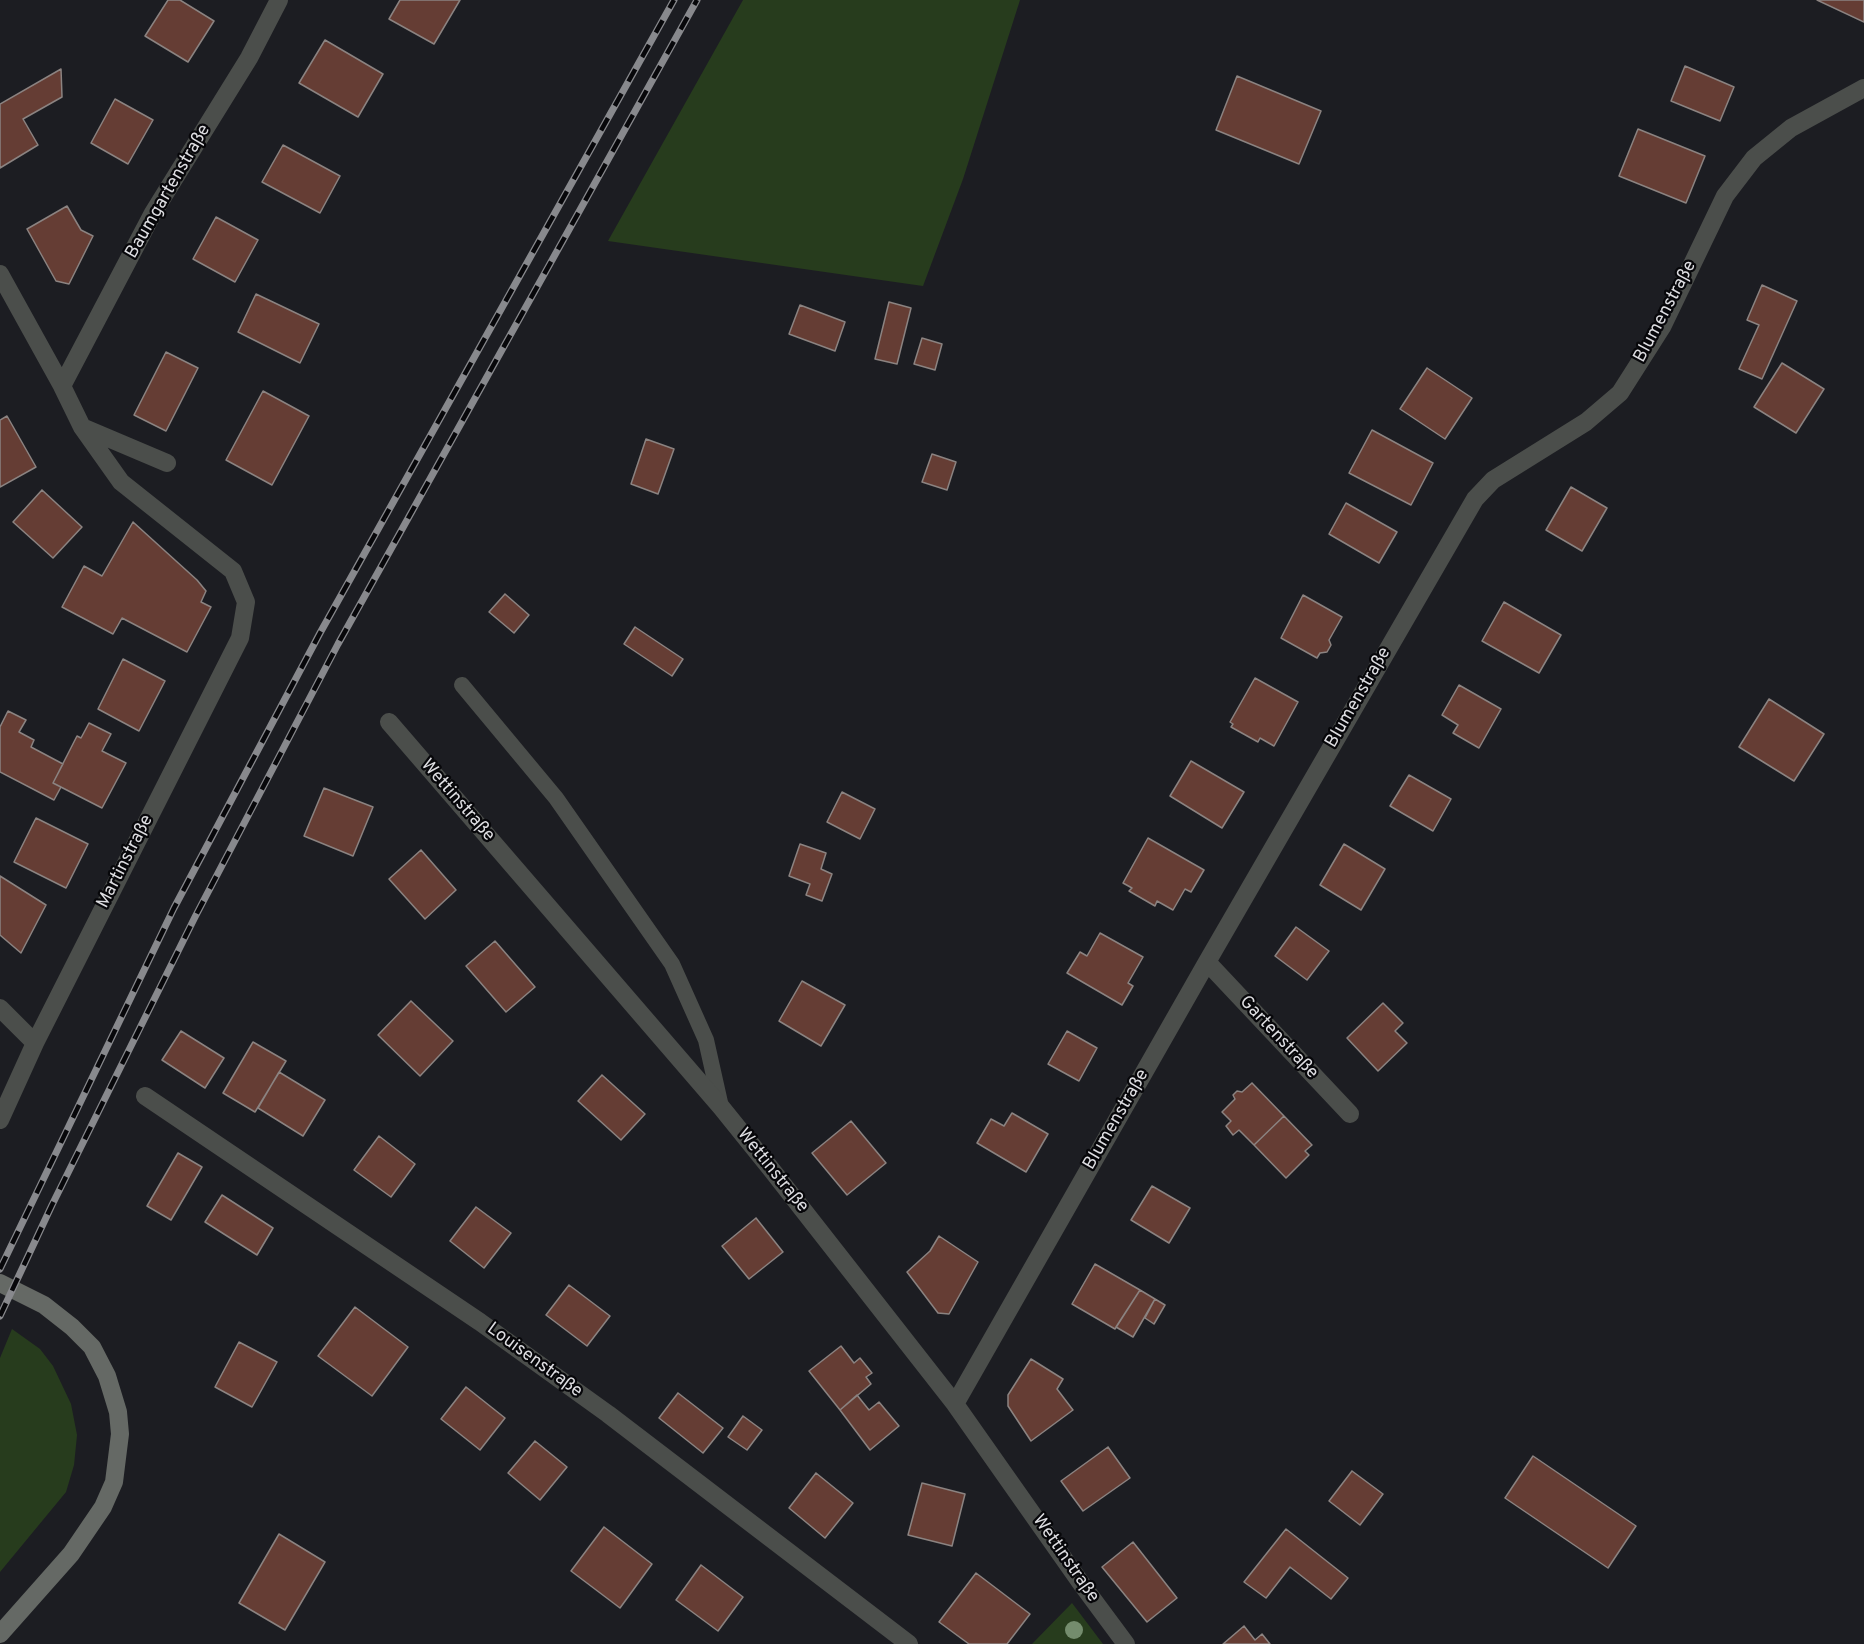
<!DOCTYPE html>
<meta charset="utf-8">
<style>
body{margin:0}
canvas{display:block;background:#1c1d22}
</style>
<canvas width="1864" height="1644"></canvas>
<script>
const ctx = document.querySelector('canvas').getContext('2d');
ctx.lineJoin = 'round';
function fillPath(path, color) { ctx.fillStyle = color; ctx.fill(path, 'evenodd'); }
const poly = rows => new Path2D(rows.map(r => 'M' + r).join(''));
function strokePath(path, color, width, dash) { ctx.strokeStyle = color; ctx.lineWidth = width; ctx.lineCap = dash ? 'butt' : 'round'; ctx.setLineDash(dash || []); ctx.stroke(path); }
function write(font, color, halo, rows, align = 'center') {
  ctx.font = font + ' Overpass,sans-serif'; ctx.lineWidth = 4.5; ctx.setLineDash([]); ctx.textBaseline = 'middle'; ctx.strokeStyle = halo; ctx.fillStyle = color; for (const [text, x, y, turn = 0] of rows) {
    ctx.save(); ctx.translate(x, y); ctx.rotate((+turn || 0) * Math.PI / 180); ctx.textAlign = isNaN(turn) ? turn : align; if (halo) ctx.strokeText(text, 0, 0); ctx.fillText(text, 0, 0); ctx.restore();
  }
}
fillPath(poly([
 [743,0,1020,0,963,179,923,286,608,241],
 [12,1329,40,1349,53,1366,71,1404,77,1435,74,1465,66,1492,0,1572,0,1358],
 [1072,1603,1103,1644,1032,1644]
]), '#273c1d');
const building = poly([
 [168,0,180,0,214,21,188,62,145,36,168,0],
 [400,0,460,0,434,44,389,19,400,0],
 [1817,0,1864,0,1864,22,1817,0],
 [325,40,383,74,358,117,299,83,325,40],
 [1685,66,1734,87,1720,121,1671,101,1685,66],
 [61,69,62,97,23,119,38,145,0,168,0,104,61,69],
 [1237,76,1321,111,1299,164,1216,130,1237,76],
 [115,99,153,120,128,164,91,143,115,99],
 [1638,129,1705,156,1686,203,1619,176,1638,129],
 [283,145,340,176,320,213,262,182,283,145],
 [67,206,81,230,93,236,69,284,56,281,27,229,67,206],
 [216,217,258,240,235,282,193,259,216,217],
 [1762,285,1797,301,1762,379,1739,369,1759,325,1747,320,1762,285],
 [256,294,319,324,300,363,238,332,256,294],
 [889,302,911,308,897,364,875,359,889,302],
 [800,305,845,322,835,351,789,334,800,305],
 [922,338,942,344,935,370,914,364,922,338],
 [166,352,198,368,166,431,134,415,166,352],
 [1782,363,1824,389,1796,433,1754,407,1782,363],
 [1427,368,1472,398,1445,439,1400,409,1427,368],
 [263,391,309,416,272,485,226,460,263,391],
 [7,416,36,467,0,487,0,420,7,416],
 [1372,430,1433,463,1411,505,1349,473,1372,430],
 [646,439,674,449,658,494,631,484,646,439],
 [932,454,956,462,947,490,922,482,932,454],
 [1571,487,1607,508,1582,551,1546,530,1571,487],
 [42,490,82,527,53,558,13,522,42,490],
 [1346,503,1397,532,1379,563,1329,534,1346,503],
 [133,522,197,580,206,591,201,602,211,607,187,652,122,618,113,634,62,607,84,566,102,576,133,522],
 [505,594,529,615,514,633,489,612,505,594],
 [1303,595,1342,617,1329,640,1331,645,1327,652,1320,653,1317,658,1281,638,1303,595],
 [1504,602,1561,635,1539,673,1482,641,1504,602],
 [635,627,683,659,672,676,624,644,635,627],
 [123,659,165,681,139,731,98,709,123,659],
 [1255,678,1298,702,1274,746,1260,738,1258,742,1231,727,1233,724,1230,722,1255,678],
 [1459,685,1501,709,1479,748,1453,733,1458,725,1442,715,1459,685],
 [1769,699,1824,734,1794,781,1739,747,1769,699],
 [8,711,26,720,19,732,34,740,31,747,63,764,53,783,61,787,54,800,0,772,0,727,8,711],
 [89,723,111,734,102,751,126,763,102,808,53,783,77,736,81,738,89,723],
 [1191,761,1244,792,1222,828,1170,796,1191,761],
 [1409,775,1451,799,1433,831,1390,806,1409,775],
 [324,788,373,807,353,856,304,836,324,788],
 [842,792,875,809,860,839,827,822,842,792],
 [36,818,88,844,66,888,14,862,36,818],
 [1148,838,1204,870,1191,892,1185,889,1173,910,1157,901,1155,906,1129,891,1132,888,1123,883,1148,838],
 [800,844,826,853,821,869,832,874,822,901,806,895,810,884,789,876,800,844],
 [1344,844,1385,869,1361,910,1320,885,1344,844],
 [421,850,456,890,425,919,389,879,421,850],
 [0,876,46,905,21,953,0,935,0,876],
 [1296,927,1329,951,1307,980,1275,956,1296,927],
 [1100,933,1143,957,1128,983,1133,986,1122,1005,1067,973,1080,952,1087,956,1100,933],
 [495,941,535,987,506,1012,466,966,495,941],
 [802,981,845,1005,821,1046,779,1021,802,981],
 [411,1001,453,1041,420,1076,378,1035,411,1001],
 [1383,1003,1403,1023,1395,1031,1407,1043,1378,1071,1347,1038,1383,1003],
 [181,1031,224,1058,205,1088,162,1060,181,1031],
 [1067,1031,1097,1048,1079,1081,1048,1064,1067,1031],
 [253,1042,286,1061,255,1112,223,1093,253,1042],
 [279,1072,325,1100,303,1136,258,1108,279,1072],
 [602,1075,645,1114,621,1140,578,1101,602,1075],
 [1252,1083,1284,1116,1254,1145,1239,1130,1233,1135,1226,1126,1231,1121,1222,1112,1235,1099,1233,1095,1237,1091,1242,1092,1252,1083],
 [1012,1113,1048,1134,1026,1172,977,1143,991,1119,1004,1126,1012,1113],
 [1284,1116,1312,1145,1305,1151,1309,1155,1286,1178,1254,1145,1284,1116],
 [851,1121,886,1163,847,1195,812,1153,851,1121],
 [379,1136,415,1164,391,1197,354,1170,379,1136],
 [178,1153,202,1167,171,1220,147,1206,178,1153],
 [1152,1186,1190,1208,1169,1243,1131,1220,1152,1186],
 [222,1195,273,1228,257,1255,205,1222,222,1195],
 [476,1207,511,1233,484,1268,450,1241,476,1207],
 [756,1218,783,1252,749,1279,722,1246,756,1218],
 [939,1236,978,1262,949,1314,938,1313,907,1272,930,1251,939,1236],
 [1095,1264,1140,1290,1115,1329,1072,1304,1095,1264],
 [569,1285,610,1316,587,1346,546,1315,569,1285],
 [1140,1290,1155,1299,1133,1337,1116,1327,1140,1290],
 [1155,1299,1165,1305,1154,1324,1145,1318,1155,1299],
 [355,1307,408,1347,372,1396,318,1356,355,1307],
 [239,1342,277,1362,252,1407,215,1387,239,1342],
 [841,1346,854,1363,860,1358,872,1373,866,1377,871,1384,840,1410,809,1371,841,1346],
 [1031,1359,1063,1379,1057,1389,1073,1410,1031,1441,1008,1406,1008,1395,1031,1359],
 [466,1387,505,1418,480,1450,441,1419,466,1387],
 [678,1393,723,1428,703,1453,659,1418,678,1393],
 [857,1395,869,1410,879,1402,899,1426,870,1450,840,1410,857,1395],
 [743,1416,762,1430,747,1450,728,1437,743,1416],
 [535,1441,567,1467,540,1500,508,1473,535,1441],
 [1108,1447,1130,1478,1083,1511,1061,1481,1108,1447],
 [1533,1456,1636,1526,1608,1568,1505,1498,1533,1456],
 [1352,1471,1383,1494,1360,1525,1329,1501,1352,1471],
 [816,1473,853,1503,825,1538,789,1508,816,1473],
 [922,1483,965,1494,952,1546,908,1535,922,1483],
 [604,1527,652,1564,620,1608,571,1571,604,1527],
 [1286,1529,1348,1578,1331,1599,1290,1567,1266,1598,1244,1582,1286,1529],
 [279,1534,325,1562,285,1630,239,1603,279,1534],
 [1133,1542,1177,1598,1147,1622,1102,1567,1133,1542],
 [701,1565,743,1597,718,1631,676,1600,701,1565],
 [976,1573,1030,1614,1007,1644,969,1644,939,1622,976,1573],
 [1244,1626,1255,1640,1262,1634,1270,1644,1223,1644,1244,1626]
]);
fillPath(building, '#653d34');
strokePath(building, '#8b8381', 1.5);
strokePath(poly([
 [462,685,556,798,672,964,706,1040,721,1107]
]), '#4b4e4b', 16);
strokePath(poly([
 [0,274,62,386,82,427,121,482,233,571,246,602,240,638,35,1043,0,1120],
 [62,386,153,213,249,58,279,0],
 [82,427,167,463],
 [389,722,721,1107,771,1169,955,1404,1083,1586,1126,1644],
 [1207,962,1350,1114],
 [0,1008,35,1043],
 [145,1096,480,1322,608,1414,909,1644],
 [955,1404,1207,962,1475,499,1493,480,1586,422,1620,393,1662,327,1725,196,1754,158,1791,128,1864,88]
]), '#4b4e4b', 18);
strokePath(poly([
 [0,1283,44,1305,72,1327,92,1347,107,1376,118,1412,120,1434,114,1482,103,1507,71,1554,0,1634]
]), '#656965', 18);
const rail = poly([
 [0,1269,174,908,320,633,674,0],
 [0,1316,52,1205,195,917,338,644,697,0]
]);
strokePath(rail, '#88898d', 7);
strokePath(rail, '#07070a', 4.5, [14]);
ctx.fillStyle = '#748c6d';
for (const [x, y] of [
 [1074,1630]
]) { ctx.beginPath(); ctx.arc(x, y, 9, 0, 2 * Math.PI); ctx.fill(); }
write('18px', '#dddde1', '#07070a', [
 ["Baumgartenstraße",169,192,-60],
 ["Blumenstraße",1666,312,-62],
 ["Blumenstraße",1359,698,-60],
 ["Wettinstraße",457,801,49],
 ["Martinstraße",126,862,-63],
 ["Gartenstraße",1278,1038,47],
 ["Blumenstraße",1117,1120,-60],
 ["Wettinstraße",772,1171,51],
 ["Louisenstraße",534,1361,36],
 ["Wettinstraße",1065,1559,55]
]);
</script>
